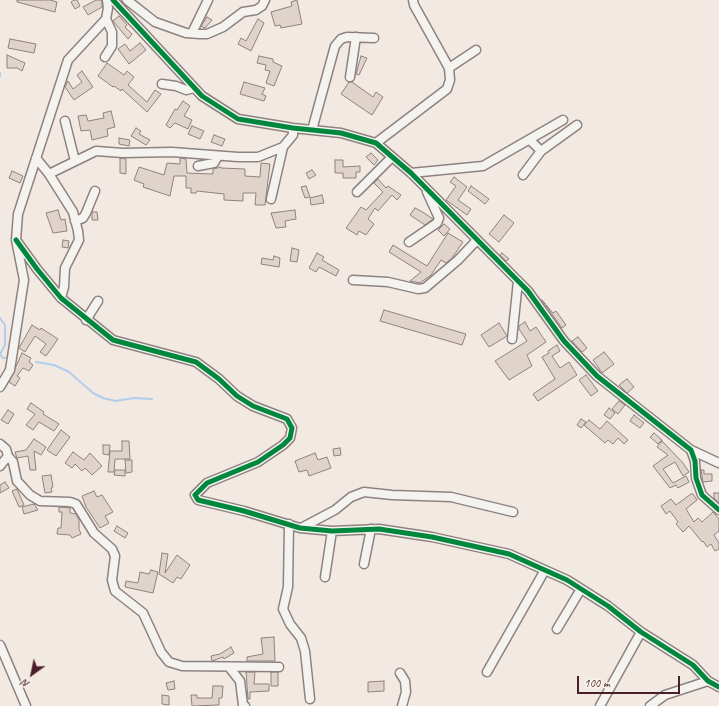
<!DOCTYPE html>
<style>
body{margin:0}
#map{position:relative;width:719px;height:706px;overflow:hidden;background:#f2eae2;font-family:Caveat,sans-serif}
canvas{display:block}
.north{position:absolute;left:12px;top:654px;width:40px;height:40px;-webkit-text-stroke:3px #fbf7ec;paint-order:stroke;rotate:213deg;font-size:11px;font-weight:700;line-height:16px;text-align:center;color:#4a1f2b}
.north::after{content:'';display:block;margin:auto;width:14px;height:18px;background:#4a1f2b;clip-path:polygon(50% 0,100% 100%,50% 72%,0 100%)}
.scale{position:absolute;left:577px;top:676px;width:103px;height:18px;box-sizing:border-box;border:2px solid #4a1f2b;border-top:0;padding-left:5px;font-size:12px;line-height:14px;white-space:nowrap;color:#4a1f2b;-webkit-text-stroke:3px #fbf7ec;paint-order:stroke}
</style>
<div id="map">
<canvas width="719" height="706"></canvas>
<div class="north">N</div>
<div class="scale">100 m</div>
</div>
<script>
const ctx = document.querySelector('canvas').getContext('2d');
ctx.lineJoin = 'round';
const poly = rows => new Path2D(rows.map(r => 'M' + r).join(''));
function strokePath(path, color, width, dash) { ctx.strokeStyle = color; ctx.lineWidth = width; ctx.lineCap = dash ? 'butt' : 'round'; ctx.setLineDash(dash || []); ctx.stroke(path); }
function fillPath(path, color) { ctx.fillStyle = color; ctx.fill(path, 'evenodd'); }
strokePath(poly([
 [0,73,0,76],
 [0,318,5,325,5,345,0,354,3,358,8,358],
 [36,362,54,365,69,372,93,393,103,398,116,401,134,398,152,399]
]), '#b2ceec', 2);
const building = poly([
 [17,0,50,0,57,2,55,12,17,2,17,0],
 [74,0,77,0,80,6,75,9,71,2,74,0],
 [96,0,102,0,102,7,88,15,83,7,96,0],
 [297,0,302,24,281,28,280,25,275,26,271,12,292,6,291,2,297,0],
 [119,16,127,25,125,27,132,34,128,39,113,21,119,16],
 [207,17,212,20,205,28,201,26,207,17],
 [258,19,264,23,251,51,238,44,241,38,246,41,258,19],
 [10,39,36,44,34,53,8,48,10,39],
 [140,43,146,50,129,64,118,49,125,44,130,51,140,43],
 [7,55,25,63,22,71,17,68,7,68,7,55],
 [259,56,273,59,273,62,282,66,274,86,266,83,270,71,265,70,266,65,257,63,259,56],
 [361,56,367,58,359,75,356,74,361,56],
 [107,63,124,75,127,71,134,77,128,85,147,102,155,90,161,94,147,112,122,89,121,91,114,86,113,87,98,76,107,63],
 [82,71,93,87,74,100,65,87,68,81,73,89,82,82,77,75,82,71],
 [244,82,265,88,262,94,266,96,264,101,240,94,244,82],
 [349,82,352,82,373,97,376,92,383,97,372,115,341,94,349,82],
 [183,101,190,106,184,116,192,120,188,129,175,123,170,128,166,125,175,109,177,110,183,101],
 [111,111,115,127,107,129,108,136,92,140,90,130,81,131,78,116,86,115,88,121,104,118,103,113,111,111],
 [192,126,204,131,200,139,188,134,192,126],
 [136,128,141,131,139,134,150,140,146,145,131,136,136,128],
 [214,135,225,139,222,146,211,142,214,135],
 [119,138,130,140,129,146,119,144,119,138],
 [371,153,378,160,374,165,366,157,371,153],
 [120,158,126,159,126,174,120,173,120,158],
 [180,158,186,159,187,173,213,174,213,169,221,167,221,168,245,169,245,176,260,177,261,163,270,164,265,205,255,205,256,193,243,193,243,201,224,200,224,194,197,191,196,193,191,193,191,188,186,188,186,176,174,176,170,196,143,187,144,184,134,180,139,167,164,175,167,163,180,164,180,158],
 [335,160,343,160,343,167,360,166,360,172,356,172,356,178,343,178,343,173,335,173,335,160],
 [312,170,316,175,309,179,306,173,312,170],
 [12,171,23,176,20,183,9,178,12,171],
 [454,177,467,187,458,200,471,209,467,215,446,200,456,186,450,182,454,177],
 [378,179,386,188,388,186,401,195,397,200,392,195,378,211,375,208,368,219,374,224,366,235,359,231,357,235,346,228,361,207,366,210,383,192,374,183,378,179],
 [306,186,310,197,305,198,301,187,306,186],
 [471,186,489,199,485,204,468,191,471,186],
 [322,195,324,203,311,205,310,198,322,195],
 [415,208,421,211,433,219,425,225,410,215,415,208],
 [58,210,61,220,65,219,67,231,53,233,46,213,58,210],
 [295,210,296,219,285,221,286,227,276,228,271,213,295,210],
 [92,212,97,212,98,220,92,220,92,212],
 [504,215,514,223,499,242,489,234,504,215],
 [444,224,450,229,444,236,438,230,444,224],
 [448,233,463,242,452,258,446,263,441,260,431,275,420,283,410,281,421,272,389,252,393,245,427,266,448,233],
 [63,240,69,241,68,248,62,247,63,240],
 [292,248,299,250,297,262,290,261,292,248],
 [317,253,324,257,322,260,339,270,336,276,319,267,316,272,309,268,317,253],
 [502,253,509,259,506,261,500,255,502,253],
 [274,256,280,258,279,267,261,264,262,258,273,260,274,256],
 [542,300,553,313,556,311,566,325,562,328,542,300],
 [384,310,466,334,462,345,380,321,384,310],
 [525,322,530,331,536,327,546,342,527,355,532,366,509,380,495,361,527,341,519,329,519,326,525,322],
 [499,323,507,336,489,347,481,335,499,323],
 [32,325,40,330,41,328,58,339,46,356,40,352,46,344,35,336,25,352,19,348,32,325],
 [578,337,587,348,582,352,572,341,578,337],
 [557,345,560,351,552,356,560,368,569,362,577,375,538,401,533,394,555,379,542,357,549,353,548,351,557,345],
 [604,352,614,364,602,373,593,360,604,352],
 [22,353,31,358,29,362,33,365,29,371,23,368,17,376,20,378,15,386,9,382,22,353],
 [586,375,598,391,591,396,579,380,586,375],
 [627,379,634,387,627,393,619,385,627,379],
 [619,401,625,405,618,414,612,409,619,401],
 [31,403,44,412,43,414,59,424,54,431,39,422,33,430,26,425,35,414,27,409,31,403],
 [609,408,615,413,610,419,604,415,609,408],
 [8,410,14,414,8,424,1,420,8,410],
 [634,415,644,423,640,428,630,421,634,415],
 [581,419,586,422,581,428,577,425,581,419],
 [589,420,600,429,607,421,628,440,624,444,618,438,613,444,608,440,605,443,584,425,589,420],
 [61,430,70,437,56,456,47,450,61,430],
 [654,433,662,440,658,444,650,437,654,433],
 [34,439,46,447,41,455,34,451,36,470,30,470,28,456,17,458,15,452,26,450,34,439],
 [122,441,129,441,130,459,115,459,114,472,108,472,110,451,122,451,122,441],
 [662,441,683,463,689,472,683,476,675,462,663,469,673,483,686,476,689,482,678,488,676,485,670,488,653,466,668,455,657,447,662,441],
 [103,445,110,445,109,455,103,454,103,445],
 [340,448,341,455,334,456,333,449,340,448],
 [73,452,84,460,90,453,102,466,92,475,85,468,82,471,75,464,72,468,65,463,73,452],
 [315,453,318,460,327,457,331,468,309,476,307,470,299,472,295,461,315,453],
 [125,460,132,460,132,472,126,473,125,460],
 [115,470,125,470,125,476,114,475,115,470],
 [701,470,704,470,704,474,712,474,712,481,703,482,701,470],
 [51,475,53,487,51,488,52,492,45,493,42,476,51,475],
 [5,482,9,488,0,493,0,485,5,482],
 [17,489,24,505,19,507,12,491,17,489],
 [94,491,97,497,102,495,113,512,105,516,109,523,100,528,86,507,82,496,94,491],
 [714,493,719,493,719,503,714,498,714,493],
 [691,494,693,494,697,500,686,509,694,522,698,518,702,522,713,512,719,519,719,531,714,535,719,543,719,549,715,551,711,544,707,547,703,541,702,542,689,526,683,532,676,524,678,522,670,511,666,514,661,506,671,499,676,505,691,494],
 [34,504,38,510,24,514,22,507,34,504],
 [59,507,70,508,70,513,76,514,79,520,79,529,81,534,72,538,70,535,57,534,58,528,61,528,62,512,59,512,59,507],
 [117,526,128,533,125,538,114,531,117,526],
 [162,553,168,554,165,573,177,555,190,565,181,579,177,577,173,583,159,574,162,553],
 [151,570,158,572,153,593,125,587,126,581,138,583,140,572,149,574,151,570],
 [274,637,275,661,247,661,247,657,263,654,261,638,274,637],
 [231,647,234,653,224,659,223,657,212,661,211,656,220,654,231,647],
 [246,672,255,672,254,684,269,684,269,691,250,692,250,699,248,699,246,672],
 [271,672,278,672,278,686,271,686,271,672],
 [174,681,175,689,168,690,166,683,174,681],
 [384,681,384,691,368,692,368,682,384,681],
 [213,686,223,686,222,698,219,698,219,705,192,706,191,695,197,695,197,698,212,698,213,686],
 [162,695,169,696,169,705,162,704,162,695]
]);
fillPath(building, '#e0d3ca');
strokePath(building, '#8e8281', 1);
const minor = poly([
 [113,0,202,96,238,119,293,128,341,133,376,143,411,173,528,291,564,341,597,376,691,450,695,461,696,478,702,495,719,510],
 [127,0,155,22,186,33,200,34,207,34,223,27,243,12,256,10,262,6,265,0],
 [192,33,208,0],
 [105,57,112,46,112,32,106,19],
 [449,68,476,50],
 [350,77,356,37],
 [162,84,176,86,186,90,194,88],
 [65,121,75,161],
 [312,130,335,46,341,39,347,37,374,38],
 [530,140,541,151],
 [376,143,447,89,450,80,449,68,414,5,413,0],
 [36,158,49,174,96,151,123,153,172,152,238,157,258,157,283,147,293,135,293,128],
 [198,166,214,163,218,156],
 [411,173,483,166,563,120],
 [49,174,73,212,78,231,79,240,65,268,64,287,61,298],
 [523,175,541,151,577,125],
 [357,192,392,157],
 [271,199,283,147],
 [75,221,83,218,86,213,95,191],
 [16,240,37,269,61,298,113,340,196,362,219,379,237,396,253,406,287,419,292,428,290,438,283,445,258,462,207,483,195,495,198,500,244,511,300,528,332,531,379,529,432,537,509,554,567,580,608,606,641,632,693,665,708,681,719,687],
 [409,242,437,223,439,218,427,192],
 [353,280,388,282,418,289,425,288,458,260,477,240],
 [86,320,98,301],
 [512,339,518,281],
 [0,387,10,370,24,280,16,240,18,214,68,60,106,19,108,8,107,0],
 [0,444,6,449,8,456,0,466],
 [691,450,719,463],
 [8,456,13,462,17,481,30,495,40,501,70,502,76,504,94,533,112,549,115,556,112,580,115,591,143,613,161,652,169,662,182,666,279,667],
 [289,524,288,587,283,609,290,624,301,638,305,651,310,699],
 [301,528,335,510,351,497,364,492,392,495,451,497,513,512],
 [364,564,371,529],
 [325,577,332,531],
 [557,629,581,589],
 [0,645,26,706],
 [229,667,240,681,243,705,245,706],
 [487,672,545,570],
 [400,673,405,681,406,692,402,706],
 [600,706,641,632],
 [650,706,665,695,708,681]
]);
strokePath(minor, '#8e8281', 11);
strokePath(minor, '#f5f3ef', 8);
strokePath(poly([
 [113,0,202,96,238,119,293,128,341,133,376,143,411,173,528,291,564,341,597,376,691,450,695,461,696,478,702,495,719,510],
 [16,240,37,269,61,298,113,340,196,362,219,379,237,396,253,406,287,419,292,428,290,438,283,445,258,462,207,483,195,495,198,500,244,511,300,528,332,531,379,529,432,537,509,554,567,580,608,606,641,632,693,665,708,681,719,687]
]), '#00873e', 5);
</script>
